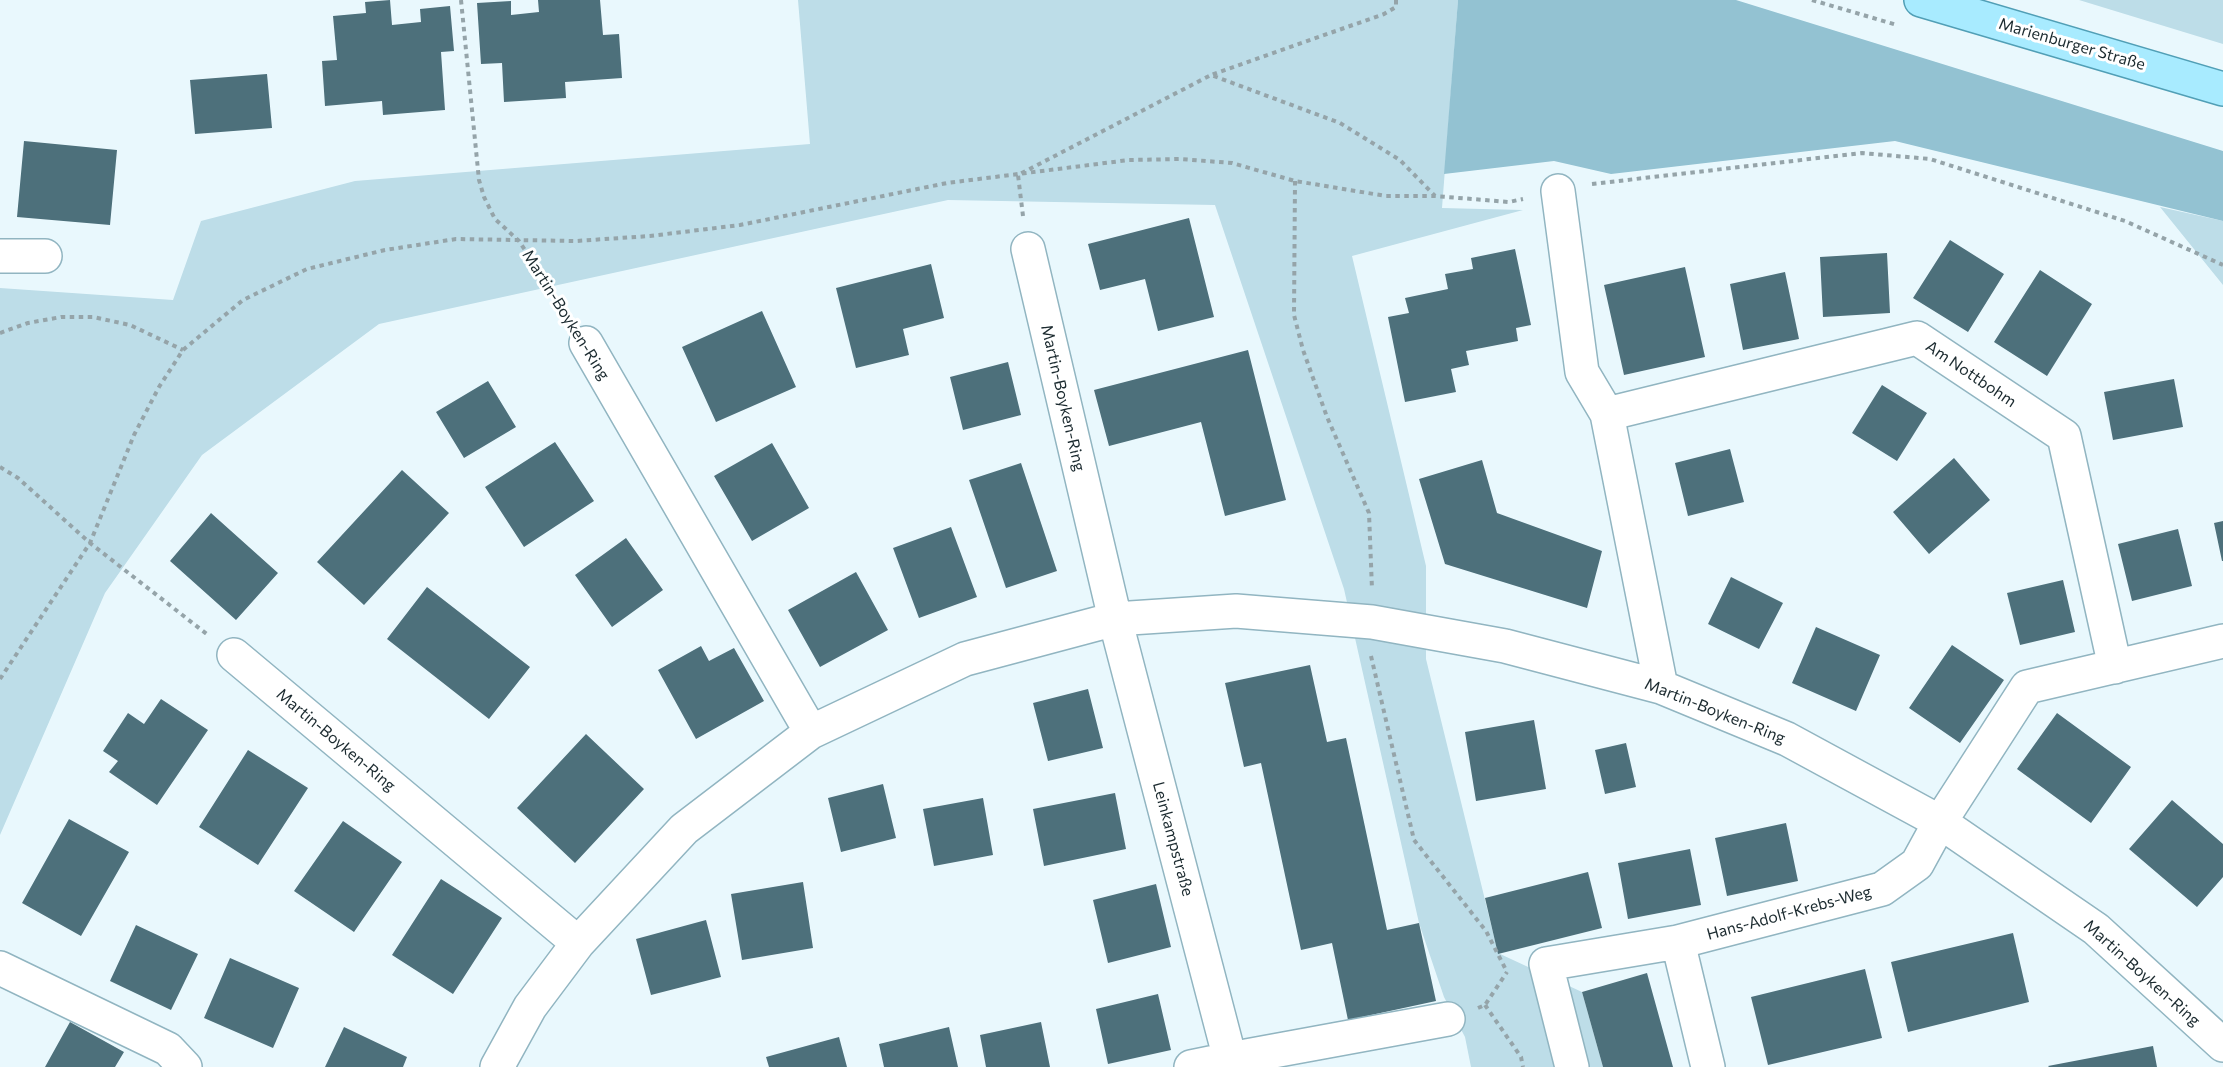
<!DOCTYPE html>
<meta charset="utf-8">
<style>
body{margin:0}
canvas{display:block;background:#e9f8fd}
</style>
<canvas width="2223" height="1067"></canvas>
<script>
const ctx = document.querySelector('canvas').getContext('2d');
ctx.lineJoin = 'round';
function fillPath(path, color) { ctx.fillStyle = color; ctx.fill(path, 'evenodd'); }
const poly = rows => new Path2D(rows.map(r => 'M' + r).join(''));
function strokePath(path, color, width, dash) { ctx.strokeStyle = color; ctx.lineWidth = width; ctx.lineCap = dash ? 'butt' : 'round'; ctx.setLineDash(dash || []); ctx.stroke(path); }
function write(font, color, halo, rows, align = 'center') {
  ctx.font = font + ' Commissioner,sans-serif'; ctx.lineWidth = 6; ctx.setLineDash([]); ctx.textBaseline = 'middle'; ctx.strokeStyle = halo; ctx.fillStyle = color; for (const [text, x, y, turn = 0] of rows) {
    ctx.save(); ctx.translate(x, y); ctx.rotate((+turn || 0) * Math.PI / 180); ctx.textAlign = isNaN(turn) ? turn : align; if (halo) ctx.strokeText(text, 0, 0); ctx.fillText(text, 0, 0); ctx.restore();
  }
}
fillPath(poly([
 [798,0,1458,0,1442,208,1523,210,1352,256,1426,566,1426,659,1498,953,1582,992,1603,1067,1471,1067,1465,1037,1444,997,1419,923,1344,589,1215,205,948,200,379,324,202,455,105,593,0,835,0,288,173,300,201,221,355,181,810,144],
 [2079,0,2223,0,2223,44],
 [2160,207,2223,221,2223,285]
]), '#bddde8');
fillPath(poly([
 [1458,0,1736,0,2223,151,2223,221,1895,141,1611,174,1554,161,1444,174]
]), '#93c2d2');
fillPath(poly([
 [390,0,392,25,421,22,420,9,450,6,454,51,441,52,445,110,383,115,382,101,325,106,322,61,337,60,333,16,366,13,365,2],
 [538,0,600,0,603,35,619,34,622,78,565,82,566,98,504,102,502,63,481,64,477,3,511,1,511,15,539,12],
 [267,74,272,128,195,134,190,80],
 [24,141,117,150,110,225,17,217],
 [1189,218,1214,317,1158,331,1145,279,1100,290,1088,244],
 [1950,240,2004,274,1968,332,1913,298],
 [1515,249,1531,325,1516,328,1518,341,1466,351,1469,365,1451,369,1456,392,1405,402,1388,317,1409,313,1405,298,1448,289,1445,274,1473,269,1471,258],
 [1887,253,1890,313,1823,317,1820,257],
 [931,264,944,318,903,329,909,355,856,368,836,288],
 [1685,267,1705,357,1624,375,1604,285],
 [2040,270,2092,304,2047,376,1994,342],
 [1785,272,1799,339,1743,350,1730,284],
 [762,311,796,387,716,422,682,347],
 [1248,350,1286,500,1225,516,1201,422,1109,446,1094,390],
 [1008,362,1021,415,963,430,950,377],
 [2174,379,2183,427,2113,440,2104,392],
 [488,381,516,427,464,458,436,412],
 [1882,385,1927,413,1897,461,1852,433],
 [555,442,594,501,524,547,485,487],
 [772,443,809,508,752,541,714,476],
 [1730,449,1744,502,1688,516,1675,463],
 [1954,458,1990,500,1929,554,1893,512],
 [1482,460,1497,513,1602,551,1587,608,1445,564,1419,479],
 [1021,463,1057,571,1006,588,969,480],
 [402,470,449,513,364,605,317,562],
 [211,513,278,573,236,620,170,561],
 [2223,521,2223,561,2222,561,2214,523],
 [951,527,977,597,919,618,893,548],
 [2178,529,2192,586,2132,601,2118,544],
 [626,538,663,590,612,627,575,575],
 [856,572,888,630,820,667,788,610],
 [1731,577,1783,603,1759,649,1708,624],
 [2063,580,2075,632,2020,645,2007,593],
 [427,587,530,667,489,719,387,639],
 [1816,627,1880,655,1856,711,1792,683],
 [1952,645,2004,680,1960,743,1909,708],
 [701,646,709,661,734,648,764,701,696,739,658,670],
 [1310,665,1327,742,1346,738,1387,930,1419,923,1436,1001,1348,1020,1332,943,1301,950,1261,763,1244,767,1225,683],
 [1088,689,1103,748,1048,761,1033,703],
 [161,699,208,730,157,805,109,772,118,761,103,751,128,713,144,724],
 [2057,713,2131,767,2091,823,2017,769],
 [1534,720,1546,789,1476,801,1465,732],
 [586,734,644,789,575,863,517,808],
 [1626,743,1636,787,1605,794,1595,750],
 [248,750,308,788,258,865,199,827],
 [883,784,896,838,841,852,828,798],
 [1115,793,1126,849,1044,866,1033,809],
 [983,798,993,855,934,866,923,809],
 [2172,800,2223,844,2223,877,2197,907,2129,849],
 [69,819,129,852,81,936,22,903],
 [343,821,402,862,354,932,294,891],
 [1786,823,1798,881,1727,896,1715,838],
 [1690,849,1701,905,1628,919,1618,863],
 [1588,872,1602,928,1498,954,1485,898],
 [441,879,502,918,453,994,392,955],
 [803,882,813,948,742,960,731,894],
 [1156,884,1171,947,1108,963,1093,900],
 [706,920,721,977,651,995,636,939],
 [136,925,198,954,171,1010,110,981],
 [2013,933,2029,1002,1908,1032,1891,962],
 [230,958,299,988,273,1048,204,1018],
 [1865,969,1882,1038,1768,1065,1751,997],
 [1647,973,1673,1067,1603,1067,1582,992],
 [1158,994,1171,1050,1108,1064,1096,1009],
 [70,1022,124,1052,115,1067,45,1067],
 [1041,1022,1050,1067,986,1067,980,1035],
 [344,1027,407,1057,403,1067,325,1067],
 [949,1027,958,1067,884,1067,879,1044],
 [839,1037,847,1067,769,1067,766,1057],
 [2153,1046,2157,1067,2049,1067,2048,1066]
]), '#4d707b');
const minor = poly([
 [1558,191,1582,372,1607,414,1661,687],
 [1028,249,1115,619,1230,1059,1191,1067],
 [0,256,45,256],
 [586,343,811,732],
 [1607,414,1917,338,2064,436,2115,667],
 [234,655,578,943],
 [0,968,168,1049,185,1067],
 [1230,1059,1448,1019],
 [497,1067,530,1007,578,943,684,829,811,732,965,659,1115,619,1236,611,1372,622,1505,646,1661,687,1787,739,1940,822,2096,929,2223,1045],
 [1572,1067,1546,964,1678,942],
 [1708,1067,1678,942,1882,889,1917,864,1940,822,2027,687,2223,641]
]);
const major = poly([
 [1921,0,2223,89]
]);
strokePath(minor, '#91b5c1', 36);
strokePath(major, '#519fb6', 36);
strokePath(poly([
 [461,0,479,180,484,197,495,219,519,241,568,315],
 [1396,0,1396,7,1384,14,1211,75,1340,123,1400,160,1435,196],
 [1812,0,1897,25],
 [1295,181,1294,315,1303,350,1327,417,1369,513,1372,589],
 [1592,184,1862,153,1930,159,2125,221,2223,265],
 [1023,216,1018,175,1211,75],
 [0,333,28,323,61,317,93,317,130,325,183,350],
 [0,467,18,478,90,543,208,635],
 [1371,656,1414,840,1486,931,1507,972],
 [0,679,90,543,134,435,159,387,183,350,243,300,307,269,385,250,456,239,576,241,650,236,740,225,947,183,1129,160,1180,159,1232,163,1295,181,1386,196,1435,196,1509,202,1523,199],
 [1485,1005,1521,1057,1523,1067],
 [1478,1008,1485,1005,1507,972]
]), '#95a4a9', 4, [4.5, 4.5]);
strokePath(minor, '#fff', 33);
strokePath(major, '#a8ebff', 33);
write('16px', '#1b2a2f', '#fff', [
 ["Marienburger Straße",2072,44,16],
 ["Martin-Boyken-Ring",566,315,58],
 ["Am Nottbohm",1971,374,34],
 ["Martin-Boyken-Ring",1063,398,77],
 ["Martin-Boyken-Ring",1715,711,22],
 ["Martin-Boyken-Ring",336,740,40],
 ["Leinkampstraße",1173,839,75],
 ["Hans-Adolf-Krebs-Weg",1789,913,-15],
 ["Martin-Boyken-Ring",2142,973,42]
]);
</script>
